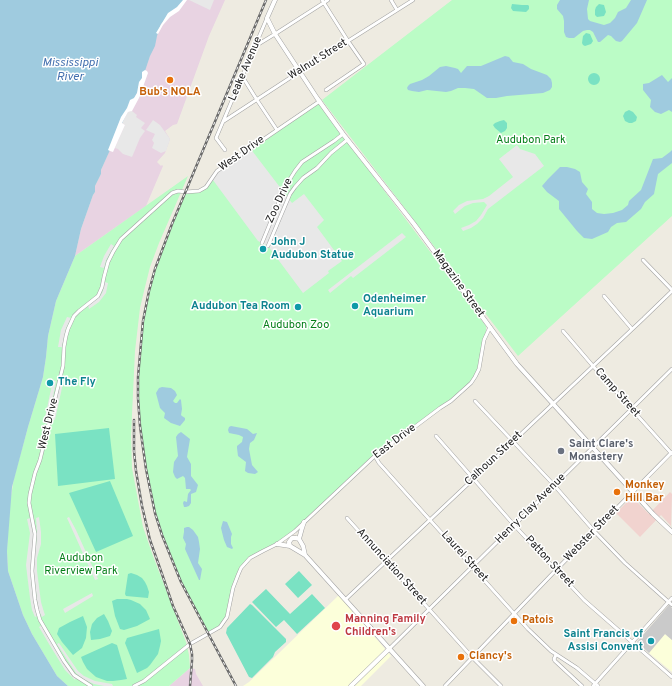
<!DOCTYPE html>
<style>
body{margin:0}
canvas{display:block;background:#eeebe1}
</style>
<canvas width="672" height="686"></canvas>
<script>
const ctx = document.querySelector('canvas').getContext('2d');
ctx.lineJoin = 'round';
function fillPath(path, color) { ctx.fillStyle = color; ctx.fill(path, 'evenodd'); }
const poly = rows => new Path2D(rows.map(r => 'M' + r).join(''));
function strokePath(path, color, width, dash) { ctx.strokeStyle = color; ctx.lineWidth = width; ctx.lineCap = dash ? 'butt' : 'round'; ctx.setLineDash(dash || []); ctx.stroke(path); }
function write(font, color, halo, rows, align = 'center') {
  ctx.font = font + ' Overpass,sans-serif'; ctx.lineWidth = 3; ctx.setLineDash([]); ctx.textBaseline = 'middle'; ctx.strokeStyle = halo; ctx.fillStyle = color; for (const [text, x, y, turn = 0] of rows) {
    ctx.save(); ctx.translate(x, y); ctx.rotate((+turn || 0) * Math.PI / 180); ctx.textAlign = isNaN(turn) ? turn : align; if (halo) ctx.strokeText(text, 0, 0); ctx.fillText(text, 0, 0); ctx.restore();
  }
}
fillPath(poly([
 [670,492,672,494,671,526,661,515,640,537,616,513,632,497,649,514]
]), '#f1d3cf');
fillPath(poly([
 [186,0,225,0,209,36,177,124,173,125,165,131,170,139,165,153,157,162,161,166,162,165,163,166,146,206,75,256,81,229,93,195,95,192,95,186,101,174,101,170,145,70,161,24],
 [190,668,195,669,196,674,203,686,169,686]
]), '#e8d3e2');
fillPath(poly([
 [339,595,391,656,361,686,243,686,249,682],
 [665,634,672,640,672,672,649,653]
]), '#fcffda');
fillPath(poly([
 [669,605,672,608,672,640,665,634,649,653,637,642]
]), '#cacaca');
fillPath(poly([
 [452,0,672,0,672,216,518,356,322,100],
 [319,104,486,326,486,334,475,377,462,391,375,456,289,535,255,555,245,563,238,575,227,617,220,627,208,633,193,606,172,562,162,535,155,513,146,469,140,426,138,398,139,362,141,341,146,306,156,266,186,192,199,191,206,187,212,179,250,148],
 [188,176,159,243,150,267,145,287,140,308,135,351,131,436,132,468,143,527,153,556,186,642,189,655,190,668,169,686,68,686,57,676,32,634,23,615,8,571,7,551,9,509,14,478,28,427,43,377,46,357,48,336,56,301,75,256]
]), '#bbfcc6');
fillPath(poly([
 [512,4,522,5,528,5,529,6,529,9,526,12,513,11,511,8],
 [599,4,604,5,606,12,604,16,597,17,595,15,595,10,596,7],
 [586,33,590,34,593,41,591,44,585,46,583,45,582,43,583,36],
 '588 79a6 6 0 1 1 12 0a6 6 0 1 1-12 0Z',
 [629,110,633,112,637,117,636,121,632,123,629,123,625,121,623,116,625,112],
 [504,120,507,123,507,128,505,131,501,133,495,128,493,125,495,123,500,121],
 [109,428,115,479,58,486,55,434],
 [110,481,133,536,96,552,69,493],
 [299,571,312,585,298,598,285,584],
 [131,573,137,575,142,578,145,582,147,586,149,592,148,598,126,596,125,594,128,574],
 [266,589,290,614,312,594,325,608,297,634,284,620,276,627,252,602],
 [117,599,127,599,131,600,140,604,146,610,150,619,137,626,124,630,120,629,115,616,112,601],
 [250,604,252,605,286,639,286,642,275,652,273,657,252,678,249,677,226,633,227,628],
 [104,614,108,621,112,631,110,636,100,639,91,640,90,632,92,624,97,618],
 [83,616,87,627,86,638,82,648,73,655,62,642,57,634,59,628,70,622],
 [159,629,161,641,160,646,158,654,150,665,147,668,137,673,125,643,127,638],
 [112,643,117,645,127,679,121,680,113,681,107,681,96,677,87,669,83,662,81,657]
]), '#7ae2c3');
fillPath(poly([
 [189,0,214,0,210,10],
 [132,111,137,115,136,117,145,123,141,128,145,131,140,138,132,157,123,154,118,149,115,148,125,125,122,123,128,112],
 [153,120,160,125,170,139,166,151,161,153,152,148,154,143,152,140,155,134,146,130],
 [517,145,520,149,535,154,544,166,488,209,483,218,477,224,471,228,463,231,461,228,469,225,476,221,481,215,487,205,484,202,473,203,465,206,455,214,453,211,459,205,467,201,483,199,489,196,513,177,499,159],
 [250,148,292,203,304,194,324,220,317,227,342,261,328,271,329,273,303,293,268,246,258,241,210,176],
 [402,233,406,237,353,278,351,276,330,293,328,290],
 [111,244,114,246,106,260,104,268,100,267,104,256],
 [104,282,108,283,106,293,99,302,89,309,88,305,97,299,101,295,103,291],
 [67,317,71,318,66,328,62,347,58,347,61,330],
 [53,380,56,381,51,407,46,422,44,422],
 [60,383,63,383,55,420,52,419],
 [39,517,41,532,41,544,37,558,37,571,41,602,43,609,45,615,42,617,38,609,34,574,34,557,36,547,37,532,36,518],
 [69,517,76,530,98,579,95,580,67,518],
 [31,518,34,531,31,568,31,579,34,604,37,616,35,617,32,610,30,598,26,565,30,533,27,519],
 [92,593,93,596,65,613,63,609],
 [42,625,76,678,75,680,65,670,49,644,39,627],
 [59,643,78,671,84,676,95,681,112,684,113,686,104,686,94,684,83,679,76,673,57,644]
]), '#e8e8e8');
fillPath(poly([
 [0,0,186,0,161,24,157,36,155,46,150,56,145,71,142,84,129,108,101,170,101,174,95,186,95,192,93,195,81,229,75,256,56,301,48,336,46,357,43,377,28,427,12,487,7,551,8,571,23,615,32,634,57,676,68,686,0,686],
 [560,0,589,0,587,9,588,19,590,21,604,25,610,23,615,18,618,12,626,8,631,0,647,0,637,23,622,41,620,42,616,41,611,36,608,35,600,42,598,42,593,32,590,30,587,30,583,31,574,38,569,38,566,37,564,32,564,21,563,16,557,9,557,5],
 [505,56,509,57,513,62,523,64,531,69,547,75,551,79,552,83,552,87,550,90,543,93,507,96,496,98,487,98,474,89,465,88,458,88,451,91,446,92,427,90,419,92,412,91,408,90,407,88,408,86,410,84,422,80,429,76,440,67,446,66,455,68,458,69,461,73,467,66,481,66],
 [662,75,668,82,672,78,672,112,669,110,661,114,655,112,650,107,651,100,643,90,643,84,649,83],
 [672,150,672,163,658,174,654,194,645,202,641,209,626,222,617,223,611,227,608,232,592,239,584,238,577,231,559,209,559,201,547,192,542,186,548,179,560,167,567,167,575,169,580,172,582,182,588,189,586,194,592,202,592,209,597,213,604,214,613,213,622,210,628,205,629,201,641,190,653,159,662,158,670,152],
 [162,387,171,388,175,391,177,395,173,401,175,403,177,403,180,399,181,400,182,409,181,415,182,416,185,418,185,420,180,426,171,423,164,418,165,413,160,408,156,393,159,388],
 [231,426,247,429,253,434,257,433,254,440,250,443,249,449,252,465,258,472,255,474,248,473,245,471,246,462,238,456,237,448,237,446,242,442,243,437,239,435,229,433,228,430,229,427],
 [181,432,190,439,187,457,191,464,191,476,198,485,196,492,191,494,191,503,189,506,186,507,184,507,183,503,184,501,187,502,188,494,191,490,190,489,186,489,185,478,183,476,177,479,175,477,173,472,174,462,178,456,176,437,178,434],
 [223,521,227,522,232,534,231,537,231,544,233,548,232,549,227,547,224,540,221,528],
 [187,527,189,527,193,530,198,537,199,542,200,549,198,563,202,569,200,580,199,580,185,549,186,544,183,538,184,532,184,528]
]), '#9fcbdf');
fillPath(poly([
 [183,0,187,0,179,11,170,17,163,25,158,34,156,33,168,13,177,7],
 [145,70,147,71,148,73,139,98,132,111,128,112,122,123,125,125,113,152,110,151,108,150,121,117,127,108,130,100,134,98,137,93,139,82,142,78,142,72]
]), '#fff');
const minor = poly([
 [322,0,348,41,364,64,326,90],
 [391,0,397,10],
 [257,45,275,34,328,0],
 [242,76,257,100,277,130],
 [224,121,299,72,413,0],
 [225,150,216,138,267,18],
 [262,243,285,187,295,171,302,162,334,141,343,134],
 [268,246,290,194,295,187,303,178,317,168,331,153,347,140],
 [643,260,672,290],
 [604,296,632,329],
 [644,318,672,291],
 [563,331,593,366,672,454],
 [475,401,554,485,595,532,625,563,672,605],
 [436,436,514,525,584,600,672,677],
 [375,456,379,463,430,520,528,629,551,651,577,668,598,686],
 [347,518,473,658,501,686],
 [346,599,643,319],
 [389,649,672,369],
 [556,655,554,659,555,661,582,686],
 [91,686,74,675,64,661,40,620,37,610,35,600,32,571,35,534,29,503,30,494,35,473,40,460,63,366,64,347,66,336,68,329,74,316,79,311,98,296,102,287,104,277,108,262,113,252,121,239,131,230,172,193,178,191,186,192,199,191,206,187,217,171,320,101],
 [134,686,144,681,190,644,220,627,227,617,233,588,238,575,241,568,250,558,263,551,277,544,295,531,379,452,408,432,440,408,451,401,471,383,475,377,479,369,484,340,490,327],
 [445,686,556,570,672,452],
 [593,686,672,598]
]);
const tertiary = poly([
 [275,0,267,18,275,34,317,98,343,134,414,224,517,364,633,492,653,514,672,532],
 [304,522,302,528,299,539,303,546,305,555],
 [277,544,290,546,305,555,423,686],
 [290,546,289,542,292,538,296,538,299,539],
 [351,686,389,649]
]);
strokePath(minor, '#a3a3a3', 4);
strokePath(tertiary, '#a3a3a3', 5);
strokePath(minor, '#fff', 3);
strokePath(tertiary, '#fff', 4);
const rail = poly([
 [134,420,134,451,136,471,142,506,150,540,162,574,173,606,190,644,192,654,192,661,190,686],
 [236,686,181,582,162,535,155,513,146,469,140,426,138,398,138,377,143,321,149,291,155,269,172,224,266,0]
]);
strokePath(rail, '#6a6a6a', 2.5);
strokePath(rail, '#fff', 1, [3]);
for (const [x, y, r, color] of [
 [170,80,4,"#e8710a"],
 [263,249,4,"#0f9aa8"],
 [355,306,4,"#0f9aa8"],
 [298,307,4,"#0f9aa8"],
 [50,383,4,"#0f9aa8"],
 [561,451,4,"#6b7280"],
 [617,492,4,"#e8710a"],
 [514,621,4,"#e8710a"],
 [336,626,5,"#e0444e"],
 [651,641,4,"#0f9aa8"],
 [461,657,4,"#e8710a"]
]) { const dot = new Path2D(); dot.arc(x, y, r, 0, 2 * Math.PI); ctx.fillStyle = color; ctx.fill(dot); strokePath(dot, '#fff', 1.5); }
write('11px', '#1c1c1c', '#fff', [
 ["Walnut Street",318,60,-32],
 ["Leake Avenue",246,69,-67],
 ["West Drive",242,154,-35],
 ["Zoo Drive",280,201,-65],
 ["Magazine Street",458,284,54],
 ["Camp Street",617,393,48],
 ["West Drive",49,424,-76],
 ["East Drive",395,442,-37],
 ["Calhoun Street",494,459,-43],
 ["Henry Clay Avenue",531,509,-45],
 ["Webster Street",592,534,-46],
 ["Laurel Street",464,557,48],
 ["Patton Street",549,562,47],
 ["Annunciation Street",391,567,48]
]);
write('bold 11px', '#c56008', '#fff', [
 ["Bub's NOLA",170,93,"center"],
 ["Monkey",625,486],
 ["Hill Bar",625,499],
 ["Patois",522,621],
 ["Clancy's",469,657]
], 'left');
write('11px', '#067f1a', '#fff', [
 ["Audubon Park",531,141],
 ["Audubon Zoo",296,326],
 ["Audubon",81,559],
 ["Riverview Park",81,572]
]);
write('bold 11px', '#0d838f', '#fff', [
 ["John J",271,243],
 ["Audubon Statue",271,256],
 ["Odenheimer",363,300],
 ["Aquarium",363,313],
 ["Audubon Tea Room",290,307,"right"],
 ["The Fly",58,383],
 ["Saint Francis of",643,635,"right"],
 ["Assisi Convent",643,648,"right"]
], 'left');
write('bold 11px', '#5b616d', '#fff', [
 ["Saint Clare's",569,445],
 ["Monastery",569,458]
], 'left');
write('bold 11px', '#be3a42', '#fff', [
 ["Manning Family",345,620],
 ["Children's",345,633]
], 'left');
write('italic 12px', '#4571b0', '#fff', [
 ["Mississippi",70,64],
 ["River",70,78]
]);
</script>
